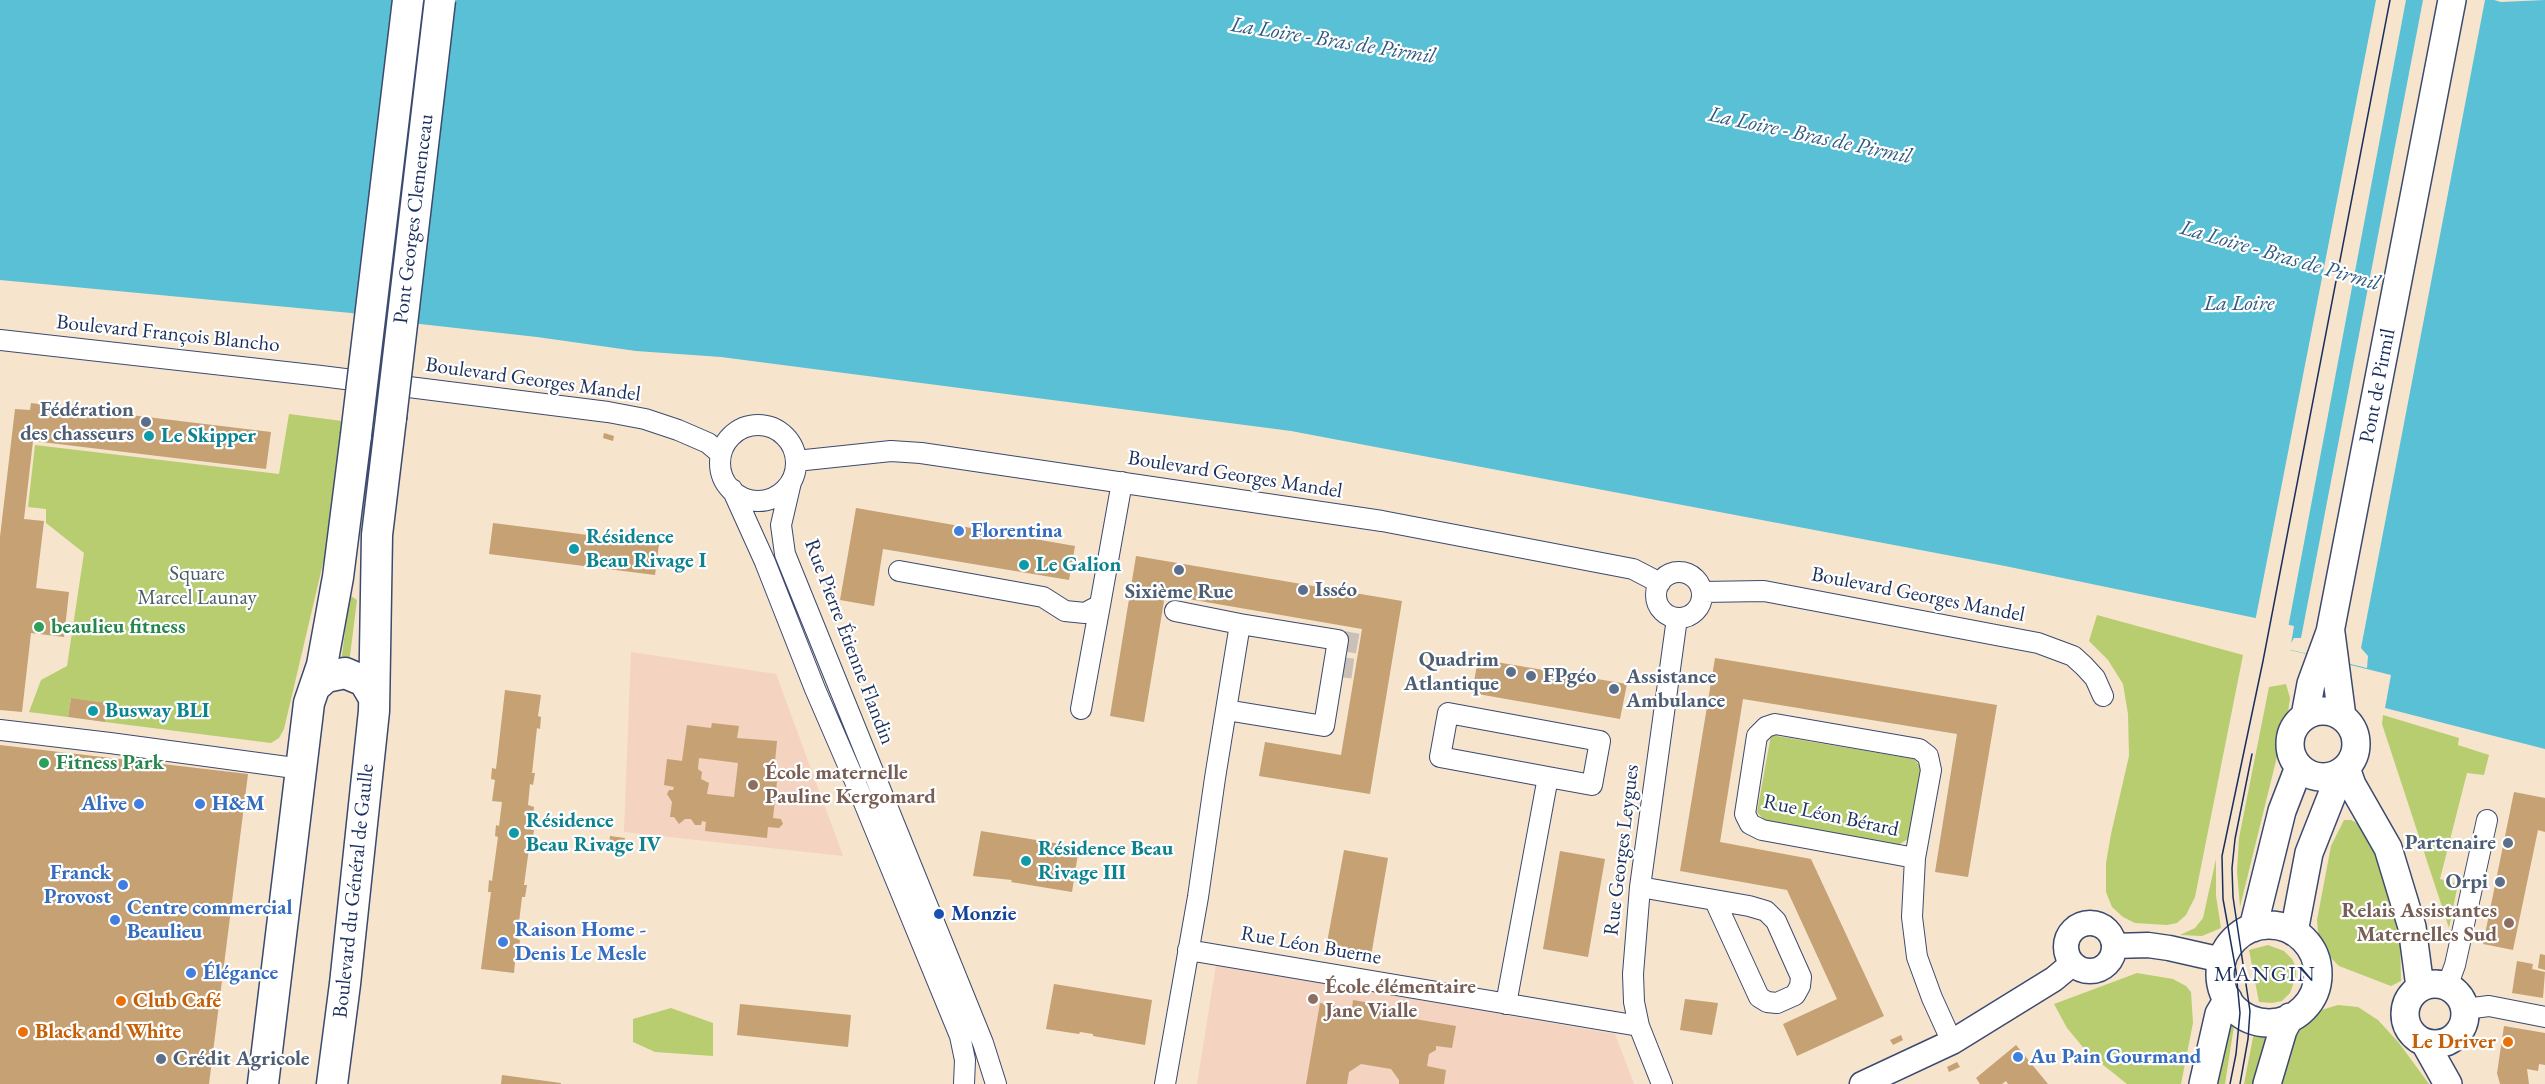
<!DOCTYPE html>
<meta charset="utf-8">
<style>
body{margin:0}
canvas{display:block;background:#f6e4cd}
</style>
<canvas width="2545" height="1084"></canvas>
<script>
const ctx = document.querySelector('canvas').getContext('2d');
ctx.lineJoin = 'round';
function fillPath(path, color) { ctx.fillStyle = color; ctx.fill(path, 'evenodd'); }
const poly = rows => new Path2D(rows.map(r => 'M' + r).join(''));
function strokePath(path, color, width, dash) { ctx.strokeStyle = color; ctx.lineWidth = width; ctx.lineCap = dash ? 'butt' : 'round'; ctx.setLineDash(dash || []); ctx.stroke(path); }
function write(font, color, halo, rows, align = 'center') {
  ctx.font = font + ' "EB Garamond",serif'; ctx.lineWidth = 4.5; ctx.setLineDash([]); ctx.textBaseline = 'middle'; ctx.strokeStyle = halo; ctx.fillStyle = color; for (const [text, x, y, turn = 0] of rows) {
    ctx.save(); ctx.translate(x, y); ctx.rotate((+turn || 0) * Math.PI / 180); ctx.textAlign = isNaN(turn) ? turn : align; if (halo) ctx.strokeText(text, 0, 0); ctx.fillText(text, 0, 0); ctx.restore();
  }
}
fillPath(poly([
 [631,652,776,674,843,856,624,832],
 [1216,965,1615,1034,1634,1084,1197,1084]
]), '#f4d3c1');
fillPath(poly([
 [289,414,342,421,324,559,284,729,279,738,271,743,105,722,107,703,71,698,68,717,29,712,41,680,67,666,84,553,46,523,46,509,28,507,35,445,279,474],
 [351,596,357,600,349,664,341,663,349,599],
 [2097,615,2243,655,2195,897,2186,915,2177,923,2167,925,2135,923,2123,917,2112,907,2106,892,2106,863,2111,834,2129,756,2128,714,2123,684,2108,660,2089,641],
 [2286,684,2290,698,2288,712,2240,907,2237,871,2239,838,2269,687],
 [2383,715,2459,738,2458,745,2489,755,2484,775,2467,773,2440,879,2458,884,2449,928,2382,724],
 [1771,735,1914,759,1925,772,1913,836,1895,847,1767,823,1757,812],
 [2344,820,2351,820,2359,824,2381,861,2400,934,2401,981,2391,986,2339,966,2319,946,2317,920,2331,846],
 [2216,859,2216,896,2221,928,2202,936,2180,935,2195,928,2203,918],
 [2268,945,2284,951,2292,959,2296,967,2296,976,2290,993,2282,1001,2272,1003,2259,1002,2249,950],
 [2137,973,2173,979,2186,986,2191,992,2193,1023,2181,1084,2127,1084,2087,1052,2067,1028,2054,1004],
 [2338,1005,2358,1007,2378,1020,2399,1043,2429,1084,2278,1084,2290,1046,2305,1022,2318,1011],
 [671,1008,713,1023,713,1056,655,1052,633,1042,633,1019],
 [2222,1023,2234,1026,2225,1084,2208,1084],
 [2254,1032,2270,1037,2260,1084,2244,1084]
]), '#b8cd70');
fillPath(poly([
 [0,0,2494,0,2501,2,2545,0,2545,749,2385,708,2391,675,2290,650,2294,626,2005,566,1291,431,721,357,636,351,537,337,420,324,351,313,0,280]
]), '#59c0d6');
fillPath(poly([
 [2376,0,2406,0,2288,628,2255,622],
 [2423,0,2485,0,2361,648,2368,656,2367,668,2287,649,2288,642,2291,643,2294,638,2301,638]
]), '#f6e4cd');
fillPath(poly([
 [31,403,271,432,266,469,33,441,24,519,44,521,36,588,69,592,64,637,31,633,22,712,0,710,0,537,15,409,30,410],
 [604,433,614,436,613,441,603,438],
 [856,508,1075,546,1069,580,883,549,874,606,840,600],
 [493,523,659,544,655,575,489,554],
 [1136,556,1402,601,1370,794,1259,776,1265,742,1341,755,1362,629,1165,595,1144,722,1110,716],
 [1715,658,1997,705,1968,877,1935,872,1957,734,1743,699,1720,842,1811,859,1884,1016,1797,1056,1783,1024,1837,999,1787,890,1680,871],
 [1478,659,1627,684,1620,719,1472,693],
 [505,690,541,695,538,716,541,717,540,729,537,728,532,773,535,773,533,785,530,784,528,805,534,807,531,830,534,830,532,842,530,841,524,885,527,885,525,897,522,897,517,939,520,940,519,950,516,951,514,973,481,969,491,892,488,892,489,880,492,881,498,837,495,836,496,825,499,826,502,802,492,801,495,780,491,779,492,768,496,769],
 [71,698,108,703,105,722,68,717],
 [712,723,739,726,737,738,777,741,774,772,778,772,773,818,781,819,783,824,779,828,768,827,767,838,705,831,706,822,702,821,701,825,695,825,691,819,685,819,679,824,674,817,670,817,672,802,667,794,669,790,673,790,674,787,664,785,667,759,682,761,687,725,711,728],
 [699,758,738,763,734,797,707,794,709,783,701,779,702,772,698,769],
 [0,745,248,774,209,1084,0,1084],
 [2514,792,2545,798,2545,832,2538,830,2513,950,2483,944],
 [981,831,1079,847,1072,892,1011,882,1012,880,973,876],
 [610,836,625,838,623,850,609,848],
 [1344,850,1388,858,1371,956,1326,948],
 [1560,851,1605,859,1588,957,1543,949],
 [2540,954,2545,955,2545,970,2538,968],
 [2517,961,2533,964,2532,969,2545,972,2543,998,2512,993],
 [1054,984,1152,1000,1145,1045,1093,1036,1093,1034,1080,1032,1079,1034,1046,1029],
 [1685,999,1718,1003,1712,1035,1680,1030],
 [1353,1000,1416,1011,1415,1019,1456,1026,1452,1048,1436,1046,1436,1050,1429,1054,1427,1066,1446,1070,1444,1084,1399,1084,1399,1080,1391,1069,1361,1064,1349,1072,1347,1084,1306,1084,1320,1003,1352,1009],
 [740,1004,851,1015,848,1047,737,1035],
 [2504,1026,2545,1033,2545,1065,2539,1064,2538,1071,2527,1069,2529,1084,2500,1084,2497,1073],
 [1901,1035,1903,1040,1893,1045,1890,1040],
 [2016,1045,2048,1084,2008,1084,2006,1081,2002,1084,1980,1084,1976,1078],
 [1957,1062,1960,1067,1949,1072,1947,1067],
 [502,1075,561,1083,561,1084,501,1084]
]), '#c5a174');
strokePath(poly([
 [1338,640,1360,644],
 [1333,666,1355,669]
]), '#cac0b7', 20, [20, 10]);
const minor = poly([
 [0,340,321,376,608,412,645,419,678,430,708,443,721,454],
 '720 463a38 38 0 1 1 76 0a38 38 0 1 1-76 0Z',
 [796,461,891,451,921,453,1382,521,1633,569,1660,583],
 [791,482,781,525,785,554,983,1043,996,1084],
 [732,489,765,562,815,689,860,793,960,1036,965,1060,964,1084],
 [899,571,1043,597,1065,611,1085,613,1100,605,1122,482],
 '1656 595a23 23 0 1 1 46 0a23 23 0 1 1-46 0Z',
 [1702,592,1764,591,2038,643,2073,656,2084,666,2095,678,2103,696],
 [1175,611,1240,624],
 [1081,709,1100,605],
 [0,730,110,743,302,769],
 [1915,858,1762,830,1750,824,1745,814,1757,736,1766,727,1775,724,1919,749,1928,756,1931,770,1915,858,1912,917,1917,957,1932,998,1952,1042],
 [1640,887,1749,906,1766,911,1776,921,1801,977,1800,986,1795,995,1777,1003,1767,1002,1759,997,1715,901],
 [1188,950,1639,1026],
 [2447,987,2455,965,2487,820],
 [1506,1004,1548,777,1592,785,1600,741,1448,713,1440,757,1548,777],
 [2465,1009,2489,1006,2545,1017],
 [1165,1084,1198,897,1215,778,1226,710,1240,624,1338,640,1324,726,1226,710],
 [1662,1084,1639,1026,1634,1002,1633,974,1640,887,1677,618]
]);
const tertiary = poly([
 '2066 947a24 24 0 1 1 48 0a24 24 0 1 1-48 0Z',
 [2114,946,2148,945,2169,948,2222,960],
 [1862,1084,1952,1042,2054,979,2072,964]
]);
const secondary = poly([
 [2331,633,2342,717],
 '2290 744a33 33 0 1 1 66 0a33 33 0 1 1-66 0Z',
 [2305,716,2311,684,2330,632,2452,0],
 [2346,768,2352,785,2388,848,2412,927,2420,987],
 '2220 974a49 49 0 1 1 98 0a49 49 0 1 1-98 0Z',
 [2253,928,2282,811,2299,767],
 [2294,932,2309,853,2341,772],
 '2405 1014a30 30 0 1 1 60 0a30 30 0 1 1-60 0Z',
 [2425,1043,2448,1084],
 [2203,1084,2219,1014,2228,999],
 [2267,1084,2283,1030,2290,1017]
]);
const primary = poly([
 [317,685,326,677,345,673,364,681,374,698],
 [263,1084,309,703,322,665,338,577,356,435],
 [332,1084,345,984,374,711,377,535,391,418]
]);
strokePath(minor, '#3c4a6f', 22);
strokePath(tertiary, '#3c4a6f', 27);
strokePath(secondary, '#3c4a6f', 30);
strokePath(primary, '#3c4a6f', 33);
strokePath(minor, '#fff', 20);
strokePath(tertiary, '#fff', 24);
strokePath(secondary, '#fff', 27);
strokePath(primary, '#fff', 30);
strokePath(poly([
 [2230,1084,2236,1054,2240,1013,2236,971,2223,899,2222,856,2263,661,2390,0],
 [2240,1084,2248,1039,2250,1011,2233,897,2232,868,2235,839,2252,754]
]), '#1b2f5e', 1.5);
const primaryBridge = poly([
 [391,418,440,0],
 [356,435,408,0]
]);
strokePath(primaryBridge, '#3c4a6f', 33, []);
strokePath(primaryBridge, '#fff', 30);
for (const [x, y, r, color] of [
 [146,422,6,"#5c6f8a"],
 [149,436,6,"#0f9aa8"],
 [959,531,6,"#3f7fe0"],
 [574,549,6,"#0f9aa8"],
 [1024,565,6,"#0f9aa8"],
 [1179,570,6,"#5c6f8a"],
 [1303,590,6,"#5c6f8a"],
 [39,627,6,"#2e9e5b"],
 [1511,672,6,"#5c6f8a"],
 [1531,676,6,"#5c6f8a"],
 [1614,689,6,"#5c6f8a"],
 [93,711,6,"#0f9aa8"],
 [44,763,6,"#2e9e5b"],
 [753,785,6,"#8d6e63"],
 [139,804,6,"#3f7fe0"],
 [200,804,6,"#3f7fe0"],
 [514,833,6,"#0f9aa8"],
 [2508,843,6,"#5c6f8a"],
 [1026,861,6,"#0f9aa8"],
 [2500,882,6,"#5c6f8a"],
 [123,885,6,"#3f7fe0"],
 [939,914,6,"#1a4fb4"],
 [115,920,6,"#3f7fe0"],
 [2509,923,6,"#8d6e63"],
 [503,942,6,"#3f7fe0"],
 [191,973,6,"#3f7fe0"],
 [1313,999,6,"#8d6e63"],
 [121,1001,6,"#e8710a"],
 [23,1032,6,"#e8710a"],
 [2508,1042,6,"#e8710a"],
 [2018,1057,6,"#3f7fe0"],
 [161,1059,6,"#5c6f8a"]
]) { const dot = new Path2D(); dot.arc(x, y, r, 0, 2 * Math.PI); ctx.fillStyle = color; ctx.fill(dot); strokePath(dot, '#fff', 2); }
write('21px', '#1b2f5e', '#fff', [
 ["Pont Georges Clemenceau",414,219,-83],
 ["Boulevard François Blancho",168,334,6],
 ["Boulevard Georges Mandel",533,380,8],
 ["Pont de Pirmil",2378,386,-79],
 ["Boulevard Georges Mandel",1235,475,9],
 ["Boulevard Georges Mandel",1918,595,11],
 ["Rue Pierre Étienne Flandin",849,642,69],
 ["Rue Léon Bérard",1831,816,12],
 ["Rue Georges Leygues",1622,850,-83],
 ["Boulevard du Général de Gaulle",354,891,-84],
 ["Rue Léon Buerne",1311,946,10]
]);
write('bold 21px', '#4e5e75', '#fff', [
 ["Fédération",134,410],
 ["des chasseurs",134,434],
 ["Isséo",1315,590,"left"],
 ["Sixième Rue",1179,592,"center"],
 ["Quadrim",1499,660],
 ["Atlantique",1499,684],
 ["FPgéo",1543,676,"left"],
 ["Assistance",1626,677,"left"],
 ["Ambulance",1626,701,"left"],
 ["Partenaire",2496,843],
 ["Orpi",2488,882],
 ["Crédit Agricole",173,1059,"left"]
], 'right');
write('bold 21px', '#0d838f', '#fff', [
 ["Le Skipper",161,436],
 ["Résidence",586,537],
 ["Beau Rivage I",586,561],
 ["Le Galion",1036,565],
 ["Busway BLI",105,711],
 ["Résidence",526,821],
 ["Beau Rivage IV",526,845],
 ["Résidence Beau",1038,849],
 ["Rivage III",1038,873]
], 'left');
write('bold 21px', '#366cbe', '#fff', [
 ["Florentina",971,531],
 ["Alive",127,804,"right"],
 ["H&M",212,804],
 ["Franck",111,873,"right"],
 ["Provost",111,897,"right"],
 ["Centre commercial",127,908],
 ["Beaulieu",127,932],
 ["Raison Home -",515,930],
 ["Denis Le Mesle",515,954],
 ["Élégance",203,973],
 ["Au Pain Gourmand",2030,1057]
], 'left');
write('21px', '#4a5e63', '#fff', [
 ["Square",197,574],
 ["Marcel Launay",197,598]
]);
write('bold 21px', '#27864d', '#fff', [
 ["beaulieu fitness",51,627],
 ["Fitness Park",56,763]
], 'left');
write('bold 21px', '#785e54', '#fff', [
 ["École maternelle",765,773],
 ["Pauline Kergomard",765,797],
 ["Relais Assistantes",2497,911,"right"],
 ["Maternelles Sud",2497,935,"right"],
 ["École élémentaire",1325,987],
 ["Jane Vialle",1325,1011]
], 'left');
write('bold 21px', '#164399', '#fff', [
 ["Monzie",951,914]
], 'left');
write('bold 21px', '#c56008', '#fff', [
 ["Club Café",133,1001],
 ["Black and White",35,1032],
 ["Le Driver",2496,1042,"right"]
], 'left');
write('italic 22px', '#2e5a82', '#fff', [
 ["La Loire - Bras de Pirmil",1333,41,9],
 ["La Loire - Bras de Pirmil",1810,136,12],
 ["La Loire - Bras de Pirmil",2280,256,16],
 ["La Loire",2239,304]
]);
ctx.letterSpacing = '1.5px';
write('22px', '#1b2f5e', '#fff', [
 ["MANGIN",2265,975]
]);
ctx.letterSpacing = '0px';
</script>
